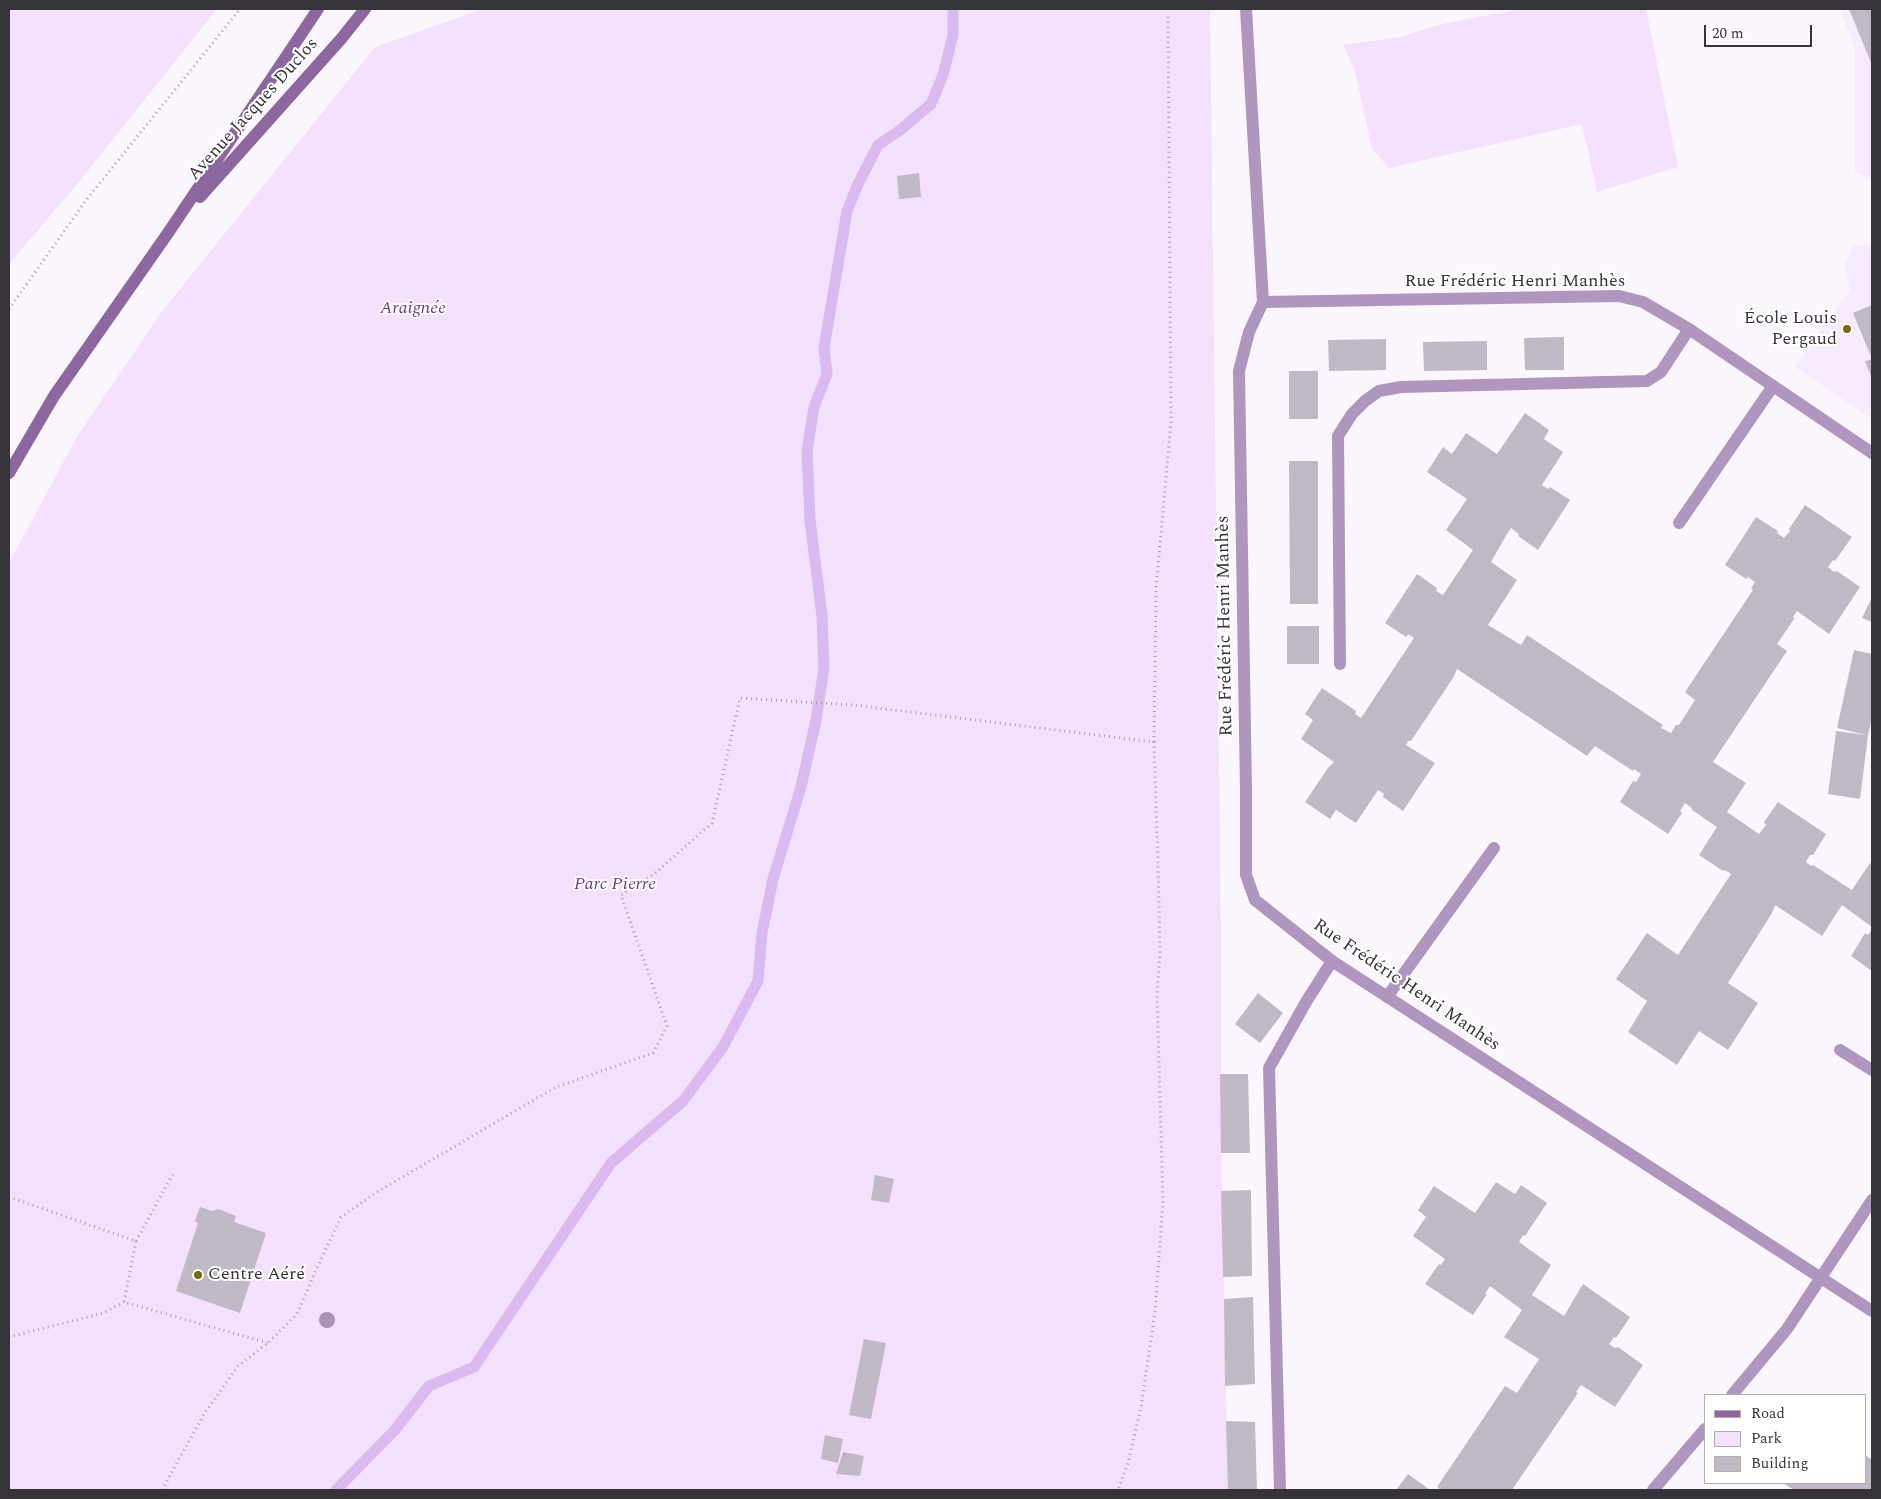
<!DOCTYPE html>
<meta charset="utf-8">
<style>
body{margin:0}
#map{position:relative;width:1881px;height:1499px;overflow:hidden;background:#fbf6fd;font-family:Spectral,serif}
canvas{display:block}
.frame{position:absolute;inset:0;border:10px solid #373439;pointer-events:none}
.legend{position:absolute;left:1704px;top:1394px;width:162px;height:90px;box-sizing:border-box;background:#fff;border:1px solid #afaeb0;margin:0;padding:6px 9px;list-style:none;font-size:15px;color:#373439}
.legend li{display:flex;align-items:center;gap:10px;height:25px}
.legend b{width:25px;border:1px solid #afaeb0}
.scale{position:absolute;left:1704px;top:25px;width:108px;height:22px;box-sizing:border-box;border:2px solid #373439;border-top:0;padding-left:6px;font-size:15px;line-height:18px;white-space:nowrap;color:#373439;-webkit-text-stroke:4px #fff;paint-order:stroke}
</style>
<div id="map">
<canvas width="1881" height="1499"></canvas>
<div class="frame"></div>
<ul class="legend">
<li><b style="height:6px;background:#8c67a0"></b>Road</li>
<li><b style="height:14px;background:#f2e0fd"></b>Park</li>
<li><b style="height:14px;background:#c0b8c4"></b>Building</li>
</ul>
<div class="scale">20 m</div>
</div>
<script>
const ctx = document.querySelector('canvas').getContext('2d');
ctx.lineJoin = 'round';
function fillPath(path, color) { ctx.fillStyle = color; ctx.fill(path, 'evenodd'); }
const poly = rows => new Path2D(rows.map(r => 'M' + r).join(''));
function strokePath(path, color, width, dash) { ctx.strokeStyle = color; ctx.lineWidth = width; ctx.lineCap = dash ? 'butt' : 'round'; ctx.setLineDash(dash || []); ctx.stroke(path); }
function write(font, color, halo, rows, align = 'center') {
  ctx.font = font + ' Spectral,serif'; ctx.lineWidth = 4; ctx.setLineDash([]); ctx.textBaseline = 'middle'; ctx.strokeStyle = halo; ctx.fillStyle = color; for (const [text, x, y, turn = 0] of rows) {
    ctx.save(); ctx.translate(x, y); ctx.rotate((+turn || 0) * Math.PI / 180); ctx.textAlign = isNaN(turn) ? turn : align; if (halo) ctx.strokeText(text, 0, 0); ctx.fillText(text, 0, 0); ctx.restore();
  }
}
fillPath(poly([
 [1840,9,1872,9,1872,181,1855,172,1855,47],
 [1872,242,1872,419,1795,367,1850,290,1844,266,1854,246,1865,245]
]), '#f6eafd');
fillPath(poly([
 [9,9,217,9,75,187,9,264],
 [483,9,1210,9,1221,929,1221,1153,1228,1490,9,1490,9,563,78,435,163,310,375,47],
 [1521,9,1646,9,1678,167,1597,192,1582,124,1389,168,1372,149,1355,71,1343,45,1400,37,1442,24]
]), '#f2e0fd');
strokePath(poly([
 [336,1490,394,1431,429,1386,474,1367,611,1163,683,1101,723,1047,758,981,762,933,773,879,801,787,816,720,824,668,822,616,810,520,807,451,814,407,827,374,824,348,847,211,858,184,878,145,899,131,931,104,943,75,953,35,953,9]
]), '#dab9ee', 11);
fillPath(poly([
 [1849,9,1872,9,1872,65],
 [919,173,921,197,899,199,897,176],
 [1872,305,1872,379,1865,361,1872,359,1853,313],
 [1564,337,1564,370,1525,370,1524,338],
 [1386,339,1386,370,1329,371,1328,340],
 [1487,341,1487,370,1424,371,1423,342],
 [1289,371,1318,371,1318,419,1289,419],
 [1525,413,1549,430,1544,439,1563,452,1542,485,1548,489,1550,487,1570,500,1538,550,1518,536,1519,534,1511,528,1507,534,1491,562,1517,580,1488,625,1521,645,1527,635,1663,725,1661,728,1671,733,1676,725,1679,725,1695,700,1685,692,1753,590,1751,589,1755,582,1748,577,1746,579,1725,565,1756,517,1778,531,1777,533,1784,538,1790,531,1789,529,1805,505,1852,537,1835,561,1833,560,1828,567,1834,572,1837,571,1860,587,1829,634,1797,611,1793,617,1794,619,1777,644,1787,651,1713,762,1746,783,1727,812,1759,834,1766,825,1764,822,1778,802,1826,834,1813,855,1810,855,1806,862,1811,866,1813,865,1852,890,1870,863,1872,865,1872,927,1842,905,1822,936,1775,905,1772,913,1728,983,1758,1003,1728,1050,1699,1031,1677,1065,1628,1032,1647,1001,1616,979,1647,933,1678,955,1731,874,1725,870,1723,871,1699,855,1717,827,1692,810,1692,808,1685,803,1680,811,1682,813,1668,834,1620,802,1633,781,1636,782,1641,774,1634,769,1633,771,1595,746,1587,756,1457,669,1453,678,1411,741,1408,741,1406,745,1435,763,1403,811,1383,797,1384,794,1378,790,1356,823,1336,810,1330,819,1305,802,1328,768,1334,762,1301,739,1313,720,1305,714,1322,688,1356,711,1355,714,1361,718,1414,638,1408,634,1406,637,1385,623,1417,574,1437,588,1436,591,1443,595,1473,550,1446,530,1467,499,1427,472,1443,447,1452,454,1466,433,1497,454],
 [1289,461,1318,461,1318,604,1290,604],
 [1872,597,1872,622,1862,618],
 [1287,626,1319,626,1319,664,1287,664],
 [1854,650,1872,654,1872,718,1868,735,1860,799,1828,794,1836,731,1866,735,1837,728],
 [1872,929,1872,971,1851,956,1865,933,1868,935],
 [1258,993,1283,1013,1260,1043,1235,1024],
 [1220,1074,1248,1074,1250,1153,1221,1153],
 [875,1175,894,1179,889,1203,871,1200],
 [1496,1182,1515,1194,1521,1185,1547,1203,1525,1236,1523,1235,1519,1242,1551,1265,1532,1295,1564,1316,1583,1284,1630,1317,1616,1338,1614,1337,1609,1344,1615,1348,1618,1347,1643,1365,1615,1407,1581,1385,1576,1392,1578,1393,1512,1490,1438,1490,1439,1488,1437,1487,1505,1386,1517,1393,1539,1359,1504,1337,1522,1310,1490,1286,1485,1294,1487,1294,1473,1315,1425,1284,1439,1264,1441,1265,1445,1259,1413,1236,1426,1217,1418,1210,1434,1186,1475,1213],
 [1251,1190,1252,1276,1223,1277,1221,1191],
 [200,1207,212,1211,218,1209,236,1216,234,1222,266,1233,240,1313,176,1291,198,1223,195,1221],
 [1253,1297,1255,1384,1225,1386,1224,1299],
 [864,1339,886,1343,871,1419,849,1415],
 [1226,1421,1255,1422,1257,1490,1228,1490],
 [825,1435,843,1439,838,1463,821,1459],
 [843,1452,864,1456,860,1476,836,1474],
 [1865,1455,1872,1460,1872,1490,1794,1490,1783,1483,1865,1483],
 [1408,1474,1430,1490,1396,1490]
]), '#c0b8c4');
strokePath(poly([
 [9,309,87,199,240,9],
 [1154,742,1156,589,1171,422,1168,14],
 [9,1197,136,1241,124,1302,268,1343],
 [136,1241,174,1172],
 [9,1337,103,1313,124,1302],
 [162,1490,204,1414,238,1366,268,1343,297,1314,316,1270,341,1217,377,1192,556,1087,653,1053,667,1026,621,895,653,875,712,823,740,698,853,705,1154,742,1158,862,1160,952,1157,994,1163,1201,1155,1312,1141,1407,1128,1463,1118,1490]
]), '#a39fa5', 3, [1, 4]);
strokePath(poly([
 [1679,523,1773,386],
 [1340,664,1338,436,1352,414,1365,401,1379,391,1401,387,1647,381,1661,372,1689,329],
 [1387,997,1494,848],
 [1840,1050,1872,1070],
 [1280,1490,1269,1068,1306,1002,1332,961]
]), '#af96be', 12);
strokePath(poly([
 [1246,9,1263,302,1249,332,1239,371,1246,790,1246,875,1255,900,1332,961,1872,1311],
 [1263,302,1619,296,1643,302,1689,329,1872,453],
 [1732,1395,1787,1329,1872,1200],
 [1653,1490,1705,1429]
]), '#af96be', 12);
strokePath(poly([
 [200,197,341,39,365,9],
 [9,473,54,396,168,233,318,9]
]), '#8c67a0', 12);
ctx.fillStyle = '#aa91b7';
for (const [x, y] of [
 [327,1320]
]) { ctx.beginPath(); ctx.arc(x, y, 8, 0, 2 * Math.PI); ctx.fill(); }
for (const [x, y, r, color] of [
 [1847,329,5,"#766c07"],
 [198,1275,5,"#766c07"]
]) { const dot = new Path2D(); dot.arc(x, y, r, 0, 2 * Math.PI); ctx.fillStyle = color; ctx.fill(dot); strokePath(dot, '#fff', 2); }
write('18px', '#373439', '#fff', [
 ["Avenue Jacques Duclos",254,110,-48],
 ["Rue Frédéric Henri Manhès",1515,282],
 ["Rue Frédéric Henri Manhès",1226,626,-91],
 ["Rue Frédéric Henri Manhès",1406,986,34]
]);
write('italic 18px', '#683e7e', '#fff', [
 ["Araignée",413,309],
 ["Parc Pierre",615,885]
]);
write('18px', '#373439', '#fff', [
 ["École Louis",1837,319],
 ["Pergaud",1837,340],
 ["Centre Aéré",208,1275,"left"]
], 'right');
</script>
